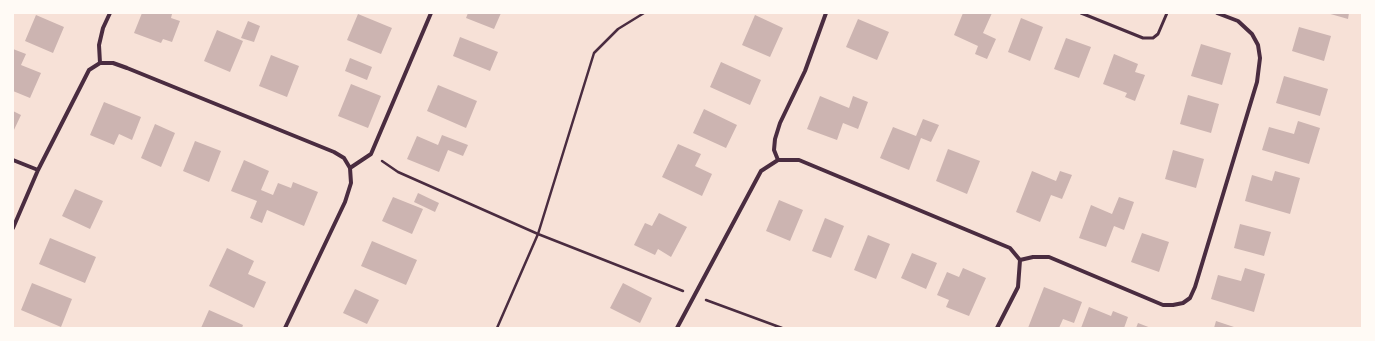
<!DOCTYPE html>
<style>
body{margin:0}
#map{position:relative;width:1375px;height:341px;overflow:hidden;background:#f7e1d7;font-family:"IBM Plex Sans",sans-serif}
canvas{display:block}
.frame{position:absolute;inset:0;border:14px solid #fffaf5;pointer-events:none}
</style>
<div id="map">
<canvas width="1375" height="341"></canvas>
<div class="frame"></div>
</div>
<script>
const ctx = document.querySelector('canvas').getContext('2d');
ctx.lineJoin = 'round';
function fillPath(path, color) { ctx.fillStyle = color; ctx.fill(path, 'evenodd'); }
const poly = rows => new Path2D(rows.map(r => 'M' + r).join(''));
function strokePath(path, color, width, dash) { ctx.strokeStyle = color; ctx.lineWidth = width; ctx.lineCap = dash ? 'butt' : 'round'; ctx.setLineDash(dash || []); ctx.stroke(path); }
fillPath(poly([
 [142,13,170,13,172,14,171,18,180,21,172,42,163,39,161,43,134,33],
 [468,13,501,13,494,29,466,18],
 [963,13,992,13,983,33,996,39,987,59,975,54,978,46,954,35],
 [1327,13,1349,13,1348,19],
 [358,14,392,28,381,54,347,40],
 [36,15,64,27,53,53,25,41],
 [755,15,783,28,770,57,742,45],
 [1021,18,1043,27,1030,61,1008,52],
 [858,19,889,32,877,60,846,47],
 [248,21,260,26,254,42,241,38],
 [1299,27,1331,36,1324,61,1292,51],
 [217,30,243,41,230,72,204,61],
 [460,37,498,52,490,71,453,56],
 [1066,38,1091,47,1079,78,1054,69],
 [1201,44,1231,53,1222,85,1191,76],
 [13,49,26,54,21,65,41,73,30,98,13,91],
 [1114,54,1138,64,1135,72,1145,75,1135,101,1125,97,1127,93,1103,84],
 [271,55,299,66,287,97,259,86],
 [350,58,372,67,367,80,345,71],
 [721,62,761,80,750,105,710,87],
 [1284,76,1328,89,1320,116,1276,103],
 [351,84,381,96,368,128,338,116],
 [438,85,477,101,466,128,427,111],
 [1188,95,1219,104,1211,133,1180,124],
 [820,96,849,108,853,96,868,102,858,129,843,123,837,140,807,129],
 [104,102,141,117,132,140,119,134,114,145,90,135],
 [704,109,737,125,726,148,693,133],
 [13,111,21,115,13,132],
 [923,119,939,125,931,142,921,138,909,170,880,158,893,127,916,136],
 [1298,121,1320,128,1309,164,1262,150,1269,127,1294,134],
 [155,124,175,133,161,167,141,158],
 [442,135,468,145,463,156,448,150,439,172,407,159,417,136,438,145],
 [195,141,221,151,209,182,183,171],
 [678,144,701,154,695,166,712,174,702,196,662,177],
 [948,149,980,161,967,194,936,181],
 [1173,150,1204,159,1196,188,1165,179],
 [244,160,269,171,261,190,273,195,278,183,291,188,293,182,318,192,304,226,267,210,262,223,250,218,257,201,231,191],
 [1032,171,1056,181,1060,171,1072,175,1062,199,1051,195,1040,222,1016,212],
 [1275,171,1300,178,1290,214,1245,201,1252,175,1272,181],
 [75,189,103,201,90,229,62,216],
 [418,193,439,203,435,212,414,202],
 [393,197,423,209,412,234,382,221],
 [1119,197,1134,202,1124,230,1114,226,1106,247,1079,238,1091,205,1112,214],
 [779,200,803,210,790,241,766,231],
 [659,213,687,227,671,257,658,249,655,255,634,245,645,223,652,226],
 [825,218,844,226,831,258,812,251],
 [1240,224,1271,232,1264,256,1234,248],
 [1142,233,1169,242,1159,272,1131,262],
 [868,235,890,244,876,279,854,270],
 [50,238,96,257,85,283,39,264],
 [372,241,417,260,406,285,361,266],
 [227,248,254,261,248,274,266,282,254,308,209,286],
 [912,253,937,263,926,289,901,278],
 [963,268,986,278,969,316,946,307,949,300,937,295,947,272,959,277],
 [1245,268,1265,274,1254,312,1211,299,1218,275,1241,281],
 [32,283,72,299,61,327,21,310],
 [623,283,652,298,640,323,610,308],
 [1044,287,1082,302,1074,323,1063,319,1059,328,1028,328],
 [355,289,379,300,367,324,343,313],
 [1089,307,1111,316,1113,311,1128,317,1124,328,1081,328],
 [209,310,243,325,242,328,201,328],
 [1216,321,1237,328,1214,328],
 [1138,323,1151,328,1136,328]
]), '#ccb4b1');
strokePath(poly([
 [382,161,398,172,538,234,683,291],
 [706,300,782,328],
 [497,328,538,234,594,53,618,29,644,13]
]), '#4a2c40', 2.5);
strokePath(poly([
 [1081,13,1143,38,1153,38,1158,34,1167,13]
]), '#4a2c40', 3);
strokePath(poly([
 [100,63,99,45,103,28,110,13],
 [13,160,38,170],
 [778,160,774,150,775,139,780,123,805,71,826,13],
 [350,168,371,154,431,13],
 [13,228,38,170,89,70,100,63,113,63,127,68,334,152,344,158,350,168,351,183,345,202,285,328],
 [1020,260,1033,257,1049,257,1163,305,1173,305,1183,303,1190,298,1195,287,1257,82,1260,58,1258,45,1252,34,1238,21,1217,13],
 [677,328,761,171,778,160,799,160,1010,248,1020,260,1018,287,997,328]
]), '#4a2c40', 4);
</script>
